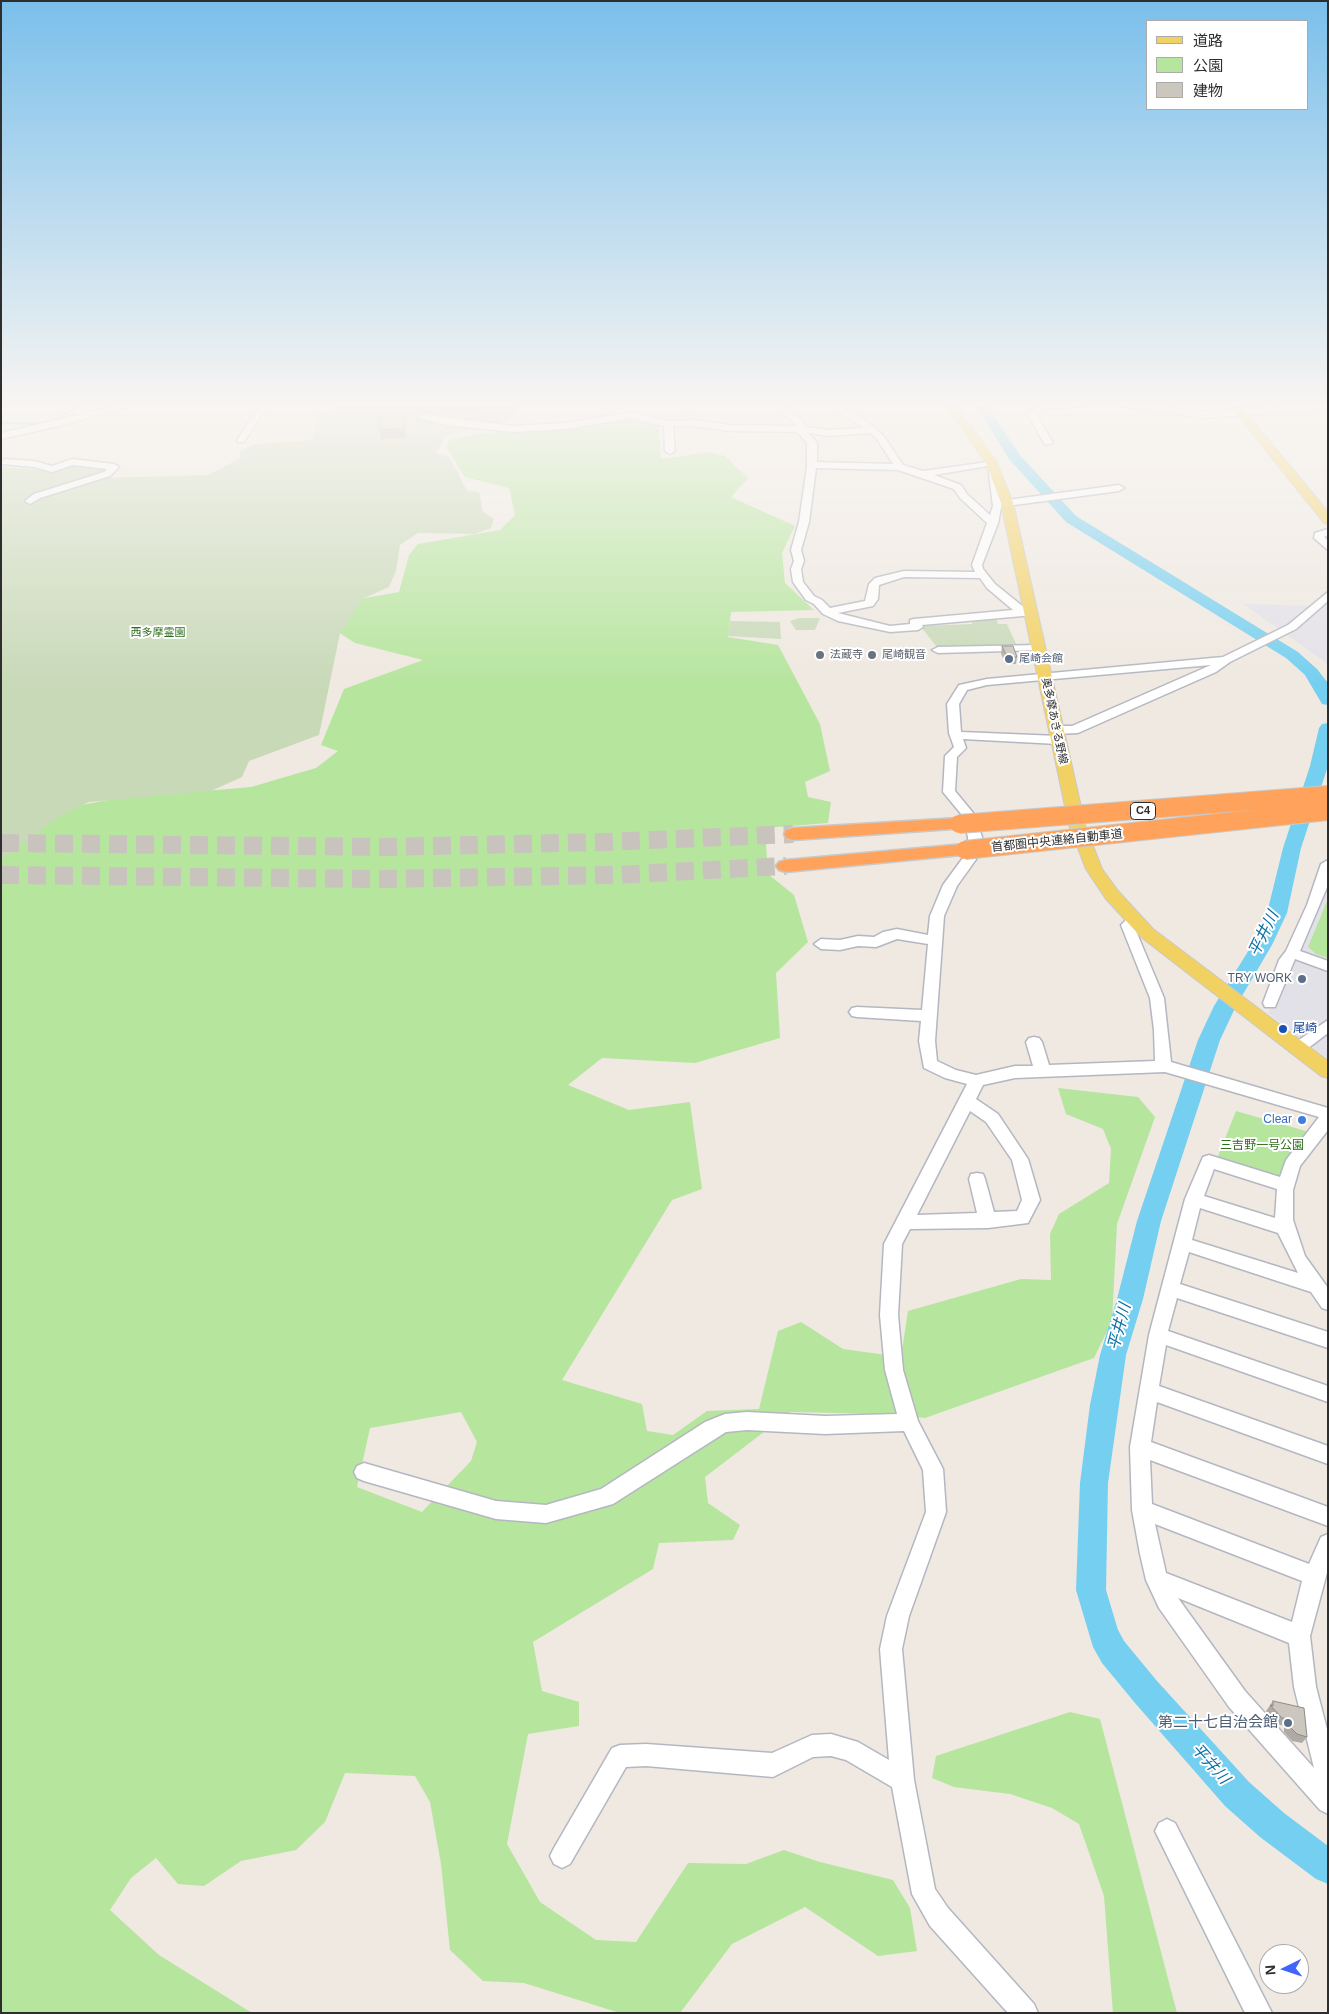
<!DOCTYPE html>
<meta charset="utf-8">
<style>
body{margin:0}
#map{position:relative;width:1329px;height:2014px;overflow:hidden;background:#efe9e1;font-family:Arial,"Noto Sans JP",sans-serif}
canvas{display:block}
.frame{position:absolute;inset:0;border:2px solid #2e2e2e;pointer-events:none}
.legend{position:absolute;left:1146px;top:20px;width:162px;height:90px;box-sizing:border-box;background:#fff;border:1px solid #ababab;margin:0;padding:6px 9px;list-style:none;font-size:15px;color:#2e2e2e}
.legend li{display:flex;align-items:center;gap:10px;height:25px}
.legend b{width:25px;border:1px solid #ababab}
.north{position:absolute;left:1259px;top:1944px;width:50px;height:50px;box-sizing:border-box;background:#fff;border:1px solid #ababab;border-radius:50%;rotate:266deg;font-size:14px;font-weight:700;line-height:20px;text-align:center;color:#2e2e2e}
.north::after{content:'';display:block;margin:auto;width:18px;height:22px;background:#4264fb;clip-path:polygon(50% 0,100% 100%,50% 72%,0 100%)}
</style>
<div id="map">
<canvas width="1329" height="2014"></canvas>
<div class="frame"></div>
<ul class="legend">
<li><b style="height:6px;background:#f2d163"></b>道路</li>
<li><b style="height:14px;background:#b6e59e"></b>公園</li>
<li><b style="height:14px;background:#cbc7bf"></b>建物</li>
</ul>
<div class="north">N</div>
</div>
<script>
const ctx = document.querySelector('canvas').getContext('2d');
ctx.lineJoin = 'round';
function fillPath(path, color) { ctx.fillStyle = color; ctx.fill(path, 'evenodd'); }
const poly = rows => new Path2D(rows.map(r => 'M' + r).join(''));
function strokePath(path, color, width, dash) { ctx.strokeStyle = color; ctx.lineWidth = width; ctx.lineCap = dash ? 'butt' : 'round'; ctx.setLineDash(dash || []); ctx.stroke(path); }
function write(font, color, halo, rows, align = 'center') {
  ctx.font = font + ' Arial,"Noto Sans JP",sans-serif'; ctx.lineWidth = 4; ctx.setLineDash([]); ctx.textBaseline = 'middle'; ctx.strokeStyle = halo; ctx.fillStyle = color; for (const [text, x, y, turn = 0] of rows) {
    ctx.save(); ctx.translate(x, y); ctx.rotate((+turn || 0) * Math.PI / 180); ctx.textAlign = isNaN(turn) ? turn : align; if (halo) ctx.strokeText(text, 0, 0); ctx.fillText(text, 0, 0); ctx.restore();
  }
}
fillPath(poly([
 [1243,604,1328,606,1328,665,1321,659],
 [1328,864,1328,1059,1268,1013]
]), '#e3e1e8');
fillPath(poly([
 [627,418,659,426,661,459,709,452,725,456,748,478,731,497,795,526,782,553,785,583,814,610,731,612,728,637,778,645,820,724,830,771,805,782,808,797,831,802,828,823,765,828,768,874,794,895,808,942,776,973,780,1038,695,1063,602,1058,568,1085,629,1110,690,1102,702,1189,672,1200,562,1380,642,1404,647,1431,673,1435,707,1411,759,1409,778,1331,801,1322,843,1349,901,1357,908,1311,1021,1279,1051,1280,1050,1234,1059,1214,1109,1183,1111,1149,1103,1129,1066,1114,1058,1088,1138,1097,1155,1117,1117,1224,1112,1321,1094,1358,925,1418,885,1414,790,1412,705,1477,708,1503,740,1525,733,1540,659,1543,653,1569,533,1642,542,1691,579,1702,579,1726,528,1734,507,1844,540,1902,596,1940,636,1942,688,1863,746,1864,784,1850,820,1862,893,1880,910,1908,917,1951,878,1956,805,1907,732,1944,680,2013,620,2013,524,1983,483,1981,450,1950,441,1864,430,1802,415,1776,345,1773,325,1822,296,1850,241,1861,204,1886,178,1884,156,1858,131,1878,110,1910,159,1955,252,2013,1,2013,1,857,71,807,113,799,251,787,316,768,338,751,321,745,344,689,423,660,355,643,335,630,354,600,399,592,409,555,418,544,500,530,515,515,509,488,465,477,446,447,450,439,482,433,573,428],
 [461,1412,477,1442,471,1461,422,1512,357,1487,370,1428],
 [1328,899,1328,958,1316,954,1308,947],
 [1236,1111,1309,1132,1281,1176,1276,1178,1221,1161,1218,1156],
 [1070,1712,1100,1719,1177,2013,1113,2013,1104,1896,1079,1824,1052,1808,1010,1794,954,1787,932,1778,936,1756]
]), '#b6e59e');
fillPath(poly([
 [335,403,521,403,513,418,496,424,445,436,437,453,450,458,467,491,479,492,483,512,494,519,491,528,475,534,418,533,400,545,396,571,389,587,362,599,340,633,319,735,249,761,242,777,211,791,89,802,57,818,1,860,1,467,43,470,79,463,84,466,108,469,103,478,208,475,241,458,239,452,253,444,312,440,318,412,333,411],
 [799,618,820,618,815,630,796,630,790,621],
 [996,618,998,624,1007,624,1017,646,937,647,920,626,972,624,972,622],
 [730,621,780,622,781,639,728,636]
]), '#c8d9b8');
strokePath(poly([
 [51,422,85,403],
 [1,423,41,424]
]), '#75cff0', 2.5);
fillPath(poly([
 [974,403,986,403,1019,454,1076,516,1298,652,1317,669,1328,683,1328,705,1322,704,1305,675,1286,658,1066,522,1009,459,974,403],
 [1328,723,1328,766,1301,848,1287,913,1272,945,1236,1006,1220,1040,1161,1221,1143,1299,1126,1355,1108,1483,1106,1590,1118,1630,1124,1641,1157,1681,1249,1782,1284,1813,1328,1846,1328,1884,1316,1879,1260,1837,1225,1806,1135,1703,1102,1663,1093,1647,1076,1590,1080,1483,1090,1405,1100,1355,1117,1299,1137,1221,1198,1040,1214,1006,1252,945,1267,913,1283,848,1310,766,1319,728,1322,724,1328,723]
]), '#75cff0');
strokePath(poly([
 [1,843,385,847,605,842,793,834],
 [1,875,380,879,615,875,786,866]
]), '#c8c4bd', 18, [18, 9]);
const minor = poly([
 [129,403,142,403,59,426,1,439,1,433,129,403],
 [261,403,269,403,244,442,238,442,237,440,261,403],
 [681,403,689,403,691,407,684,409,681,403],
 [770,403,779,403,801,419,805,427,829,430,864,428,837,411,833,403,841,403,844,407,861,417,883,435,903,465,923,471,995,461,1002,503,1007,500,1119,485,1124,488,1119,491,1007,506,1002,503,998,523,982,565,983,569,995,584,1026,609,1034,611,1034,615,922,625,923,627,918,630,890,632,838,621,823,614,814,604,806,600,793,582,791,569,794,561,791,550,799,522,807,467,807,443,797,432,729,431,694,426,673,426,675,451,670,454,665,451,664,426,631,418,566,429,513,432,446,425,417,417,421,414,513,426,566,423,631,412,668,421,694,420,729,425,796,426,794,422,770,403],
 [808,433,829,436,870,433,877,439,893,464,817,462,817,443,808,433],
 [988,466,993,506,990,515,967,494,961,485,934,475,988,466],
 [816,468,898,470,954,489,960,498,987,523,972,565,975,572,904,571,875,578,869,584,865,601,830,608,822,600,814,596,803,582,801,569,804,561,801,550,809,522,816,468],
 [904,577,980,578,987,588,1013,610,914,619,910,620,910,624,890,626,838,613,873,606,878,599,879,585,904,577],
 [1060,403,1088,403,1084,406,1046,409,1036,414,1053,443,1045,445,1027,413,1041,405,1060,403],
 [1118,403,1138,403,1203,412,1328,403,1328,409,1203,418,1122,406,1118,403],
 [5,459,34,461,52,466,72,459,114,464,119,467,110,476,40,498,30,504,25,501,34,494,104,472,107,469,73,465,52,472,34,467,2,464,1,461,5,459],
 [1328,529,1328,535,1324,537,1328,541,1328,550,1314,538,1315,533,1328,529],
 [1328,592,1328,601,1296,629,1230,662,1216,672,1078,733,1057,734,1051,730,1057,726,1072,726,1211,665,987,685,967,690,959,704,961,732,1058,736,1064,740,1058,744,963,739,966,748,957,757,955,791,974,814,982,837,982,851,957,886,944,916,935,1041,937,1061,956,1070,976,1075,1015,1066,1033,1066,1026,1042,1029,1038,1034,1037,1039,1038,1042,1042,1049,1065,1155,1061,1154,1030,1150,998,1121,925,1129,917,1134,915,1141,920,1135,926,1136,931,1164,998,1171,1062,1328,1108,1328,1130,1300,1166,1293,1190,1293,1220,1305,1256,1328,1288,1328,1310,1322,1308,1311,1292,1189,1252,1180,1284,1328,1332,1328,1348,1177,1298,1168,1331,1328,1386,1328,1402,1166,1345,1159,1386,1328,1446,1328,1464,1157,1402,1151,1442,1328,1507,1328,1526,1150,1460,1152,1504,1309,1564,1321,1537,1328,1534,1328,1569,1310,1636,1316,1687,1328,1733,1328,1814,1320,1810,1229,1707,1159,1608,1146,1580,1140,1554,1132,1510,1130,1447,1149,1335,1185,1199,1203,1157,1209,1155,1280,1177,1286,1160,1319,1117,1165,1072,1015,1078,983,1085,976,1099,998,1114,1028,1159,1040,1200,1028,1223,988,1228,910,1229,902,1244,898,1315,903,1370,918,1421,943,1469,946,1512,909,1616,902,1649,914,1780,935,1889,948,1908,1034,2004,1038,2013,1008,2013,930,1926,912,1894,892,1787,846,1760,831,1756,813,1757,773,1777,646,1766,626,1767,570,1864,562,1868,554,1864,550,1856,554,1848,612,1748,620,1745,646,1744,772,1753,812,1735,831,1734,858,1742,889,1760,880,1649,887,1616,926,1512,923,1470,904,1431,825,1434,747,1430,726,1432,613,1504,546,1523,496,1519,364,1481,357,1478,354,1472,357,1466,364,1463,496,1501,546,1505,601,1489,705,1422,725,1414,747,1412,825,1416,897,1414,885,1370,880,1315,884,1244,967,1084,945,1078,924,1068,919,1041,921,1021,857,1017,852,1016,849,1012,852,1008,857,1007,922,1010,928,944,897,939,876,947,858,946,840,950,821,949,814,944,821,939,840,940,858,936,874,937,883,932,897,929,928,935,930,916,943,885,968,851,968,837,962,815,943,792,945,756,954,747,949,733,947,704,959,685,987,679,1223,657,1288,625,1328,592],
 [970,1111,986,1122,1012,1160,1022,1200,1017,1211,994,1212,985,1179,983,1174,977,1173,971,1174,969,1179,977,1213,917,1215,970,1111],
 [1214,1169,1277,1189,1275,1218,1204,1196,1214,1169],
 [1200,1208,1278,1233,1298,1273,1192,1240,1200,1208],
 [1155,1524,1302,1581,1292,1622,1166,1573,1155,1524],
 [1178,1598,1289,1643,1294,1687,1314,1768,1245,1691,1178,1598],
 [1038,645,1044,648,1042,650,938,653,932,650,938,647,1038,645],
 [1328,860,1328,885,1300,951,1328,961,1328,971,1295,959,1275,1007,1265,1007,1263,1003,1279,960,1286,951,1307,905,1321,864,1328,860],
 [1328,1020,1328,1033,1303,1052,1293,1052,1290,1048,1293,1044,1328,1020],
 [1167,1819,1175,1823,1272,2013,1245,2013,1155,1831,1159,1823,1167,1819]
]);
const major = poly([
 [944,403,954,403,996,461,1013,503,1085,825,1102,869,1118,891,1153,929,1328,1061,1328,1078,1321,1076,1141,937,1106,899,1086,869,1069,825,1001,503,986,463,944,403],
 [1228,403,1238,403,1328,512,1328,524,1324,523,1228,403]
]);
const highway = poly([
 [959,818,966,820,968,824,966,828,793,840,786,838,784,834,786,830,793,828,959,818],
 [965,844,972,846,974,850,972,854,786,872,779,870,776,866,779,862,786,860,965,844]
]);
strokePath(minor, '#b4b7c1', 3);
strokePath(major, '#c9c9c9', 2);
strokePath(highway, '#c9c9c9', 3);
fillPath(minor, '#fff');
fillPath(major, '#f2d163');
fillPath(highway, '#ffa35c');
const highwayBridge = poly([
 [959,824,1328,795],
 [965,850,1328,811]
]);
strokePath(highwayBridge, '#c9c9c9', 20, []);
strokePath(highwayBridge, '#ffa35c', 18);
fillPath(poly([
 [369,403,383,403,369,404],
 [404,417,406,438,381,439,380,430],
 [1002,646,1017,657,1016,664,1005,664,1001,653],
 [1273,1701,1307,1737,1302,1743,1292,1741,1284,1732,1284,1726,1277,1724,1266,1711]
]), '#afaba4');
fillPath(poly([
 [442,403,478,403,478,409,442,413]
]), '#8e8b86');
const building = poly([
 [404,417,405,428,380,430,379,418,404,417],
 [1002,646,1013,646,1017,657,1007,657,1002,646],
 [1273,1701,1304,1708,1307,1737,1297,1734,1288,1725,1288,1719,1282,1718,1270,1705,1273,1706,1273,1701]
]);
fillPath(building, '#cbc7bf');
strokePath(building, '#8e8b86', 1);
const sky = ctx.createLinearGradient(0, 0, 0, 685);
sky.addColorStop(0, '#7abfeb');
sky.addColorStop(0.59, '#f8f5f2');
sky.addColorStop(1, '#f8f5f200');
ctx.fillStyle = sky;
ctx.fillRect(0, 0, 1329, 685);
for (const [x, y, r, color] of [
 [820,655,5,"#6b7280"],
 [872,655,5,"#6b7280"],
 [1009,659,5,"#5c6f8a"],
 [1302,979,5,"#5c6f8a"],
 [1283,1029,5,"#1a4fb4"],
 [1302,1120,5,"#3f7fe0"],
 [1288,1723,5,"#5c6f8a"]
]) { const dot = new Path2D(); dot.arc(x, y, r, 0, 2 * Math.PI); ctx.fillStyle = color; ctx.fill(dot); strokePath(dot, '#fff', 2); }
write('11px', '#2c6e1b', '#fff', [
 ["西多摩霊園",158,633]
]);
write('11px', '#5b616d', '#fff', [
 ["法蔵寺",830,655],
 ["尾崎観音",882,655]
], 'left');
write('11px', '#4e5e75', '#fff', [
 ["尾崎会館",1019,659]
], 'left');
write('11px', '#2e2e2e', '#fff', [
 ["奥多摩あきる野線",1054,721,78]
]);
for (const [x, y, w] of [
 [1143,811,25]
]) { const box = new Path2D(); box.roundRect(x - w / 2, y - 8.5, w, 17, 4); ctx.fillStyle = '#fff'; ctx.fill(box); strokePath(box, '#2e2e2e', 1); }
write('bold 11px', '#2e2e2e', null, [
 ["C4",1143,811]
]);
write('12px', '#2e2e2e', '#fff', [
 ["首都圏中央連絡自動車道",1057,841,-6]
]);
write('12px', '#4e5e75', '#fff', [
 ["TRY WORK",1292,979]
], 'right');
write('12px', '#164399', '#fff', [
 ["尾崎",1293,1029]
], 'left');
write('12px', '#366cbe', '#fff', [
 ["Clear",1292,1120]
], 'right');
write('12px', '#2c6e1b', '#fff', [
 ["三吉野一号公園",1262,1146]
]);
write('15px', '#4e5e75', '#fff', [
 ["第二十七自治会館",1278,1723]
], 'right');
write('italic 16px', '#0d6fa3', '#fff', [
 ["平井川",1264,934,-64],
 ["平井川",1120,1327,-75],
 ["平井川",1210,1764,48]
]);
</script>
